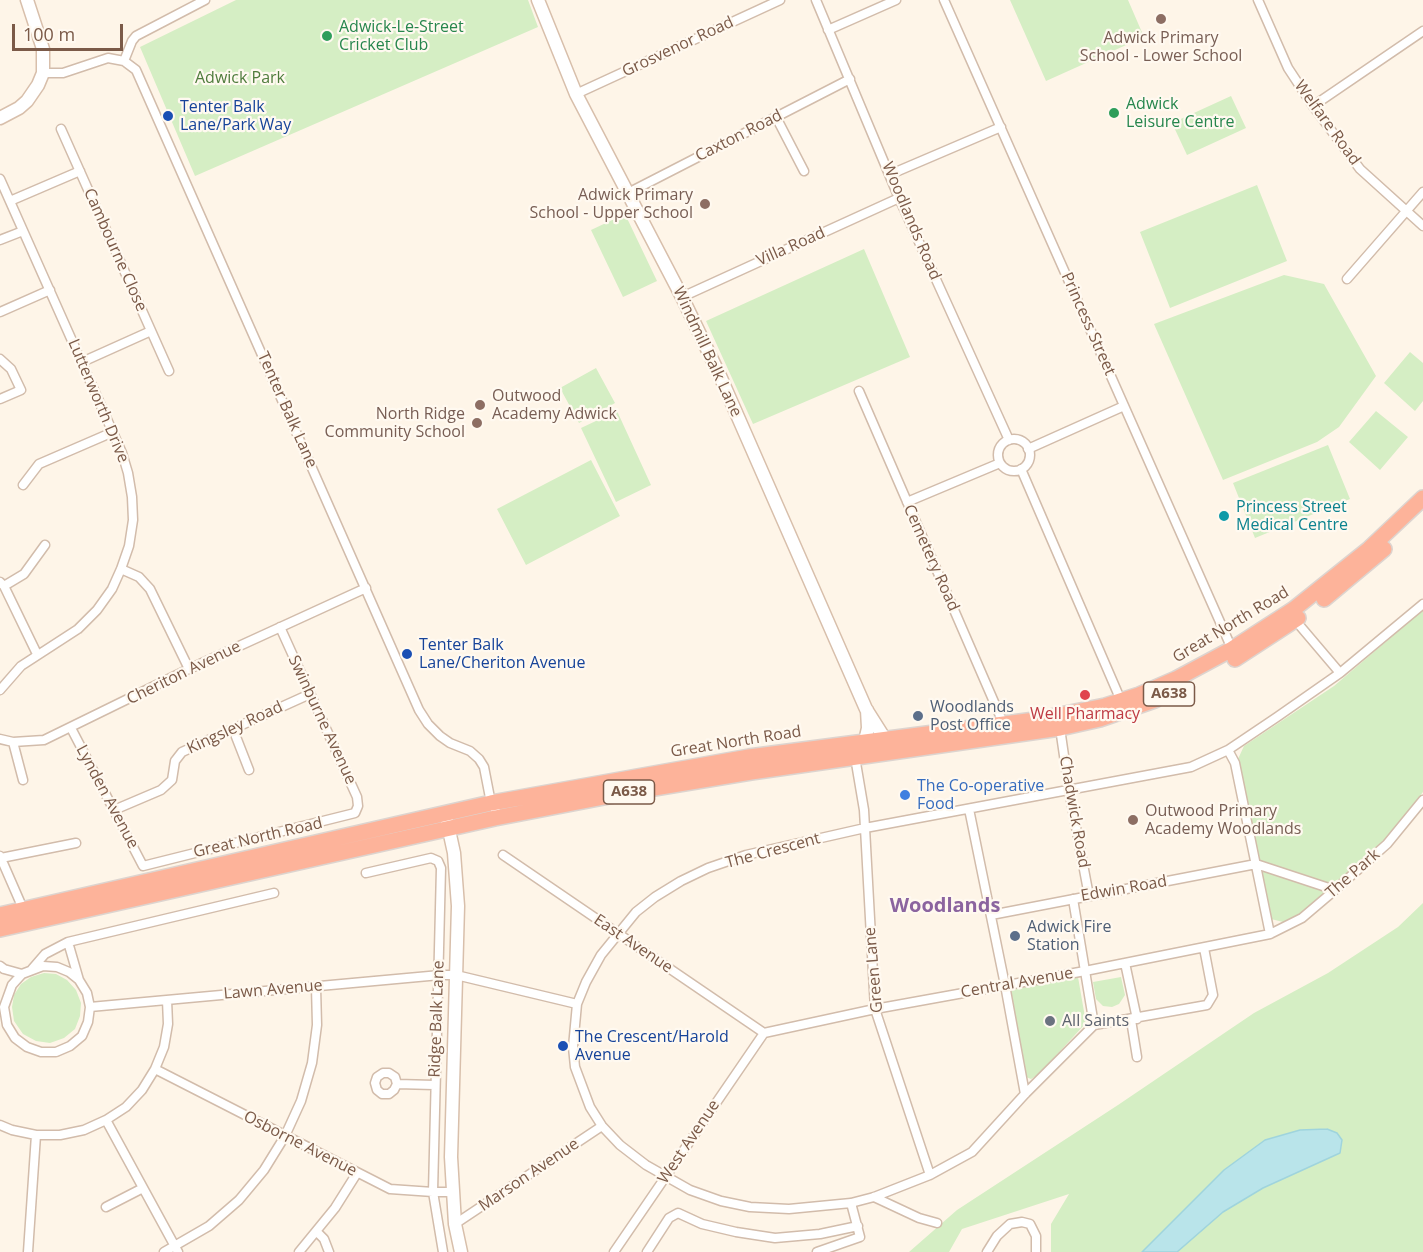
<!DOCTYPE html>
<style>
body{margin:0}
#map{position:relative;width:1423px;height:1252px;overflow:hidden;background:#fef5e8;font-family:"Open Sans",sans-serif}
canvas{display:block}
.scale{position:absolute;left:12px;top:24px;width:111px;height:27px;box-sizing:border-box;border:3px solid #7b5a48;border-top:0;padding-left:8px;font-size:18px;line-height:21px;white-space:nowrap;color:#7b5a48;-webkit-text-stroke:4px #fff9f0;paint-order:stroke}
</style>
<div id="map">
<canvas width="1423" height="1252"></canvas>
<div class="scale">100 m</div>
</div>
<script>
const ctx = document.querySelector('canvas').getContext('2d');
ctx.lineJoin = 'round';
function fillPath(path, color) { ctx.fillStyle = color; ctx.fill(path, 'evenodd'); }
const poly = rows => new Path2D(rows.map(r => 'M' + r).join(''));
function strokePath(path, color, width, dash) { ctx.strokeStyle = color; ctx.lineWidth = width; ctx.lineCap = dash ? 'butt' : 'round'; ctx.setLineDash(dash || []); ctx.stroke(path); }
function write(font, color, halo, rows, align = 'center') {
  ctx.font = font + ' "Open Sans",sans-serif'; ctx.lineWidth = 4.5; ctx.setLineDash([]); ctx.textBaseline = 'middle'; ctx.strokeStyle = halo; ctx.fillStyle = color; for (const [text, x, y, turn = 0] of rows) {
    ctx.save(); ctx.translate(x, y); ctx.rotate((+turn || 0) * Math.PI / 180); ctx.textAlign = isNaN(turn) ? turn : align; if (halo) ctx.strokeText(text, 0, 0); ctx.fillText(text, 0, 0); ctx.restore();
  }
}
fillPath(poly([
 [236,0,528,0,538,27,195,176,140,47],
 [1010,0,1128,0,1144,37,1046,81],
 [1231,96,1246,128,1187,155,1172,123],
 [1257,185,1287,261,1170,308,1140,232],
 [625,214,657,281,623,297,591,230],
 [864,249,910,357,753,424,706,321],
 [1284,275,1324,284,1376,376,1339,427,1317,442,1223,480,1154,324],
 [1410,352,1423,363,1423,401,1415,411,1384,383],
 [596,368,615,403,579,423,560,388],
 [617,411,651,485,616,502,581,428],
 [1376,411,1408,437,1380,470,1349,442],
 [1328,445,1350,499,1255,538,1233,483],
 [591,460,620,516,526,565,497,509],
 [1423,610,1423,792,1385,840,1339,883,1301,913,1283,922,1271,919,1238,759,1244,746,1334,686],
 [1423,903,1423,1252,1051,1252,1051,1224,1069,1194,962,1229,949,1252,909,1252,957,1210,1118,1105,1254,1013,1328,973,1398,927],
 [44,973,56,974,67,980,76,990,81,1003,80,1016,75,1029,64,1038,50,1043,36,1041,23,1034,14,1021,12,1007,14,995,21,984,31,977],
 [1078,977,1086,1023,1039,1074,1031,1079,1026,1077,1011,990],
 [1121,977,1125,995,1119,1004,1112,1007,1103,1006,1096,999,1093,982]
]), '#d5eec4');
const water = poly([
 [1327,1129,1337,1133,1342,1140,1340,1153,1263,1188,1223,1212,1177,1252,1142,1252,1224,1170,1265,1140,1300,1130,1327,1129]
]);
fillPath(water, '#b9e4ea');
strokePath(water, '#9fd4dd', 1.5);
const street = poly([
 [816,0,899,198,1009,440],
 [944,0,1232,649],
 [1258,0,1288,68,1313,106,1360,169,1423,226],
 [828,30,896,0],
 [124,61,132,41,136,36,205,0],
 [43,73,63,73,108,58,124,61,136,70,419,710,428,724,440,736,450,743,470,751,479,759,484,767,491,803,497,813,504,816],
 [576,94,780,0],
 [1313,106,1423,31],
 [776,117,804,171],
 [61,129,169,371],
 [891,174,1001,127],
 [0,179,122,453,128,473,132,497,133,520,129,546,121,569,112,589,97,610,78,629,21,666,0,690],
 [628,193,850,79],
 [10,201,80,171],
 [0,240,23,231],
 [1347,279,1423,192],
 [682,297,899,198],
 [0,312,50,290],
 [0,359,11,369,21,390,0,399],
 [82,362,151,331],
 [859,391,1004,725],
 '998 455a16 16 0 1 1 32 0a16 16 0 1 1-32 0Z',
 [1028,449,1124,406],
 [1021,469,1122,703],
 [23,485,39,464,113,432],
 [907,502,1000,463],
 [121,569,139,577,150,589,189,669],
 [0,582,4,586,37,654],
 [4,586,24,574,45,545],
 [1295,620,1340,673],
 [71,728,143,866,355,813,358,806,357,797,280,627],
 [1060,728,1069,790,1089,896],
 [233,729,249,770],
 [0,739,13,742,44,740,189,669,366,588],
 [13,742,23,780],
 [1228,750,1235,763,1270,934],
 [855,757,864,810,875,1009,930,1175],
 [969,809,1005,985,1025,1094],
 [114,810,161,790,172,780,175,761,182,752,310,694],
 [503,855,764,1033],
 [0,856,24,911],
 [1,858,76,843],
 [366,873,431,858,438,861,441,868,433,1192,443,1252],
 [1073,899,1094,1025],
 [991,915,1256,864,1335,890],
 [68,942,79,980,87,993,90,1007,88,1022,82,1036,70,1046,56,1052,41,1052,27,1047,15,1038,7,1025,4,1007,12,985,22,974,43,966,57,967,69,972,79,980],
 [1125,963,1137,1019],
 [0,966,4,969,22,974],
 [32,969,45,954,68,942,274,893],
 [90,1007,440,975,456,975,577,1004],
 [1131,1020,1137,1057],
 [1094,1025,1025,1094,972,1152,930,1175,874,1197,851,1203,789,1209,750,1207,721,1201,690,1190,646,1165,620,1145,602,1126,590,1107,575,1067,573,1047,577,1004,586,982,601,955,636,912,655,897,681,881,708,868,746,855,865,828,1191,767,1228,750,1277,717,1340,673,1423,604],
 [1094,1025,1207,1005,1213,995,1204,948],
 [764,1033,875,1009,1085,971,1270,934,1302,918,1335,890,1387,844,1423,800],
 [155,1069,390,1189,433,1192,452,1192],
 [397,1084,395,1077,389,1073,383,1073,377,1077,375,1083,377,1090,382,1094,389,1094,394,1090,397,1084,434,1085],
 [106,1120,178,1252],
 [0,1125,12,1130,36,1135,60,1135,84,1130,106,1120,126,1107,142,1090,155,1069,164,1047,168,1024,167,1000],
 [874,1197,919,1218,937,1223],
 [106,1207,143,1188],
 [455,1224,602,1126],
 [317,1232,324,1239,329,1252],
 [28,1252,36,1135],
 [164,1252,209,1226,239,1200,264,1170,285,1136,301,1101,312,1063,317,1025,316,987],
 [299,1252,335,1208,357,1173],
 [614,1252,764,1033],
 [647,1252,669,1218,678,1213,702,1224,736,1232,775,1238,820,1234,858,1226],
 [817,1252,860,1237,851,1203],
 [987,1252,997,1236,1010,1224,1022,1222,1030,1224,1036,1236,1036,1252]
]);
const secondary = poly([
 [538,0,576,94,682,297,720,376,866,709,885,739],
 [0,118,19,108,27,101,38,85,43,73,43,49,27,0],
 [861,748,865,741,868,728,867,710],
 [447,821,454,853,458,906,451,1157,455,1224,461,1252]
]);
const highway = poly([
 [1324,599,1384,549],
 [1235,659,1298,618],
 [0,915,491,803,749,757,1035,720,1105,706,1139,695,1176,679,1232,649,1294,609,1369,549,1423,498],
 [0,929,495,818,630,792,751,772,1060,728,1100,719,1155,700]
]);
strokePath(street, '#d2bcab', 11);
strokePath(secondary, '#d8bfab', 15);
strokePath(highway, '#ddd4cf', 18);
strokePath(street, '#fff', 8);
strokePath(secondary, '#fff', 12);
strokePath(highway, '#fdb39a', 15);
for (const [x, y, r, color] of [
 [1161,19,6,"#8d6e63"],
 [327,36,6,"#2e9e5b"],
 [1114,113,6,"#2e9e5b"],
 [168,116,6,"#1a4fb4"],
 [705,204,6,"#8d6e63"],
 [480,405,6,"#8d6e63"],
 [477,423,6,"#8d6e63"],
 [1224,516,6,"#0f9aa8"],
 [407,654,6,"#1a4fb4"],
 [1085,695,6,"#e0444e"],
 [918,716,6,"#5c6f8a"],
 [905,795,6,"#3f7fe0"],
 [1133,820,6,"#8d6e63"],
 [1015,936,6,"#5c6f8a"],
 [1050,1021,6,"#6b7280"],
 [563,1046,6,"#1a4fb4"]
]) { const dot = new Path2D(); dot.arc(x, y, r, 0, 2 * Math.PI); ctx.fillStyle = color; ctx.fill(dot); strokePath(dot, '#fff9f0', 2); }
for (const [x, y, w] of [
 [1169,694,51],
 [629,792,51]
]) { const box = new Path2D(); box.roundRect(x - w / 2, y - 12, w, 24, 4.5); ctx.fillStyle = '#fff9f0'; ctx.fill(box); strokePath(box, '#7b5a48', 1.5); }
write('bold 15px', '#7b5a48', null, [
 ["A638",1169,694],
 ["A638",629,792]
]);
write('16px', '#27864d', '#fff9f0', [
 ["Adwick-Le-Street",339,27],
 ["Cricket Club",339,45],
 ["Adwick",1126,104],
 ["Leisure Centre",1126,122]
], 'left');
write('16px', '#785e54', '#fff9f0', [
 ["Adwick Primary",1161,38,"center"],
 ["School - Lower School",1161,56,"center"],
 ["Adwick Primary",693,195],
 ["School - Upper School",693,213],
 ["Outwood",492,396,"left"],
 ["Academy Adwick",492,414,"left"],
 ["North Ridge",465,414],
 ["Community School",465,432],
 ["Outwood Primary",1145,811,"left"],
 ["Academy Woodlands",1145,829,"left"]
], 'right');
write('16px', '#7b5a48', '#fff9f0', [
 ["Grosvenor Road",678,47,-25],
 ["Welfare Road",1327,123,54],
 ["Caxton Road",739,136,-27],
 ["Woodlands Road",911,221,67],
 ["Villa Road",791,247,-24],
 ["Cambourne Close",115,250,66],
 ["Princess Street",1088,324,66],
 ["Windmill Balk Lane",707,352,65],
 ["Lutterworth Drive",98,401,67],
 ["Tenter Balk Lane",287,410,66],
 ["Cemetery Road",931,558,66],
 ["Great North Road",1231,625,-31],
 ["Cheriton Avenue",184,673,-26],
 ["Swinburne Avenue",322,720,65],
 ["Kingsley Road",235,728,-25],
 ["Great North Road",736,742,-9],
 ["Lynden Avenue",107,797,62],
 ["Chadwick Road",1074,812,80],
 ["Great North Road",258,838,-13],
 ["The Crescent",773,851,-15],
 ["The Park",1353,874,-41],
 ["Edwin Road",1124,889,-10],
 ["East Avenue",633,944,34],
 ["Green Lane",874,970,-95],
 ["Central Avenue",1017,983,-10],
 ["Lawn Avenue",273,990,-5],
 ["Ridge Balk Lane",437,1019,-88],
 ["West Avenue",689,1142,-56],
 ["Osborne Avenue",300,1144,27],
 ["Marson Avenue",529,1175,-34]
]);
write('16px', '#4f7c3c', '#fff9f0', [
 ["Adwick Park",240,78]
]);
write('16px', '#164399', '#fff9f0', [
 ["Tenter Balk",180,107],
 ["Lane/Park Way",180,125],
 ["Tenter Balk",419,645],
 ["Lane/Cheriton Avenue",419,663],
 ["The Crescent/Harold",575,1037],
 ["Avenue",575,1055]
], 'left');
write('16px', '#0d838f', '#fff9f0', [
 ["Princess Street",1236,507],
 ["Medical Centre",1236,525]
], 'left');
write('16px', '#4e5e75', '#fff9f0', [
 ["Woodlands",930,707],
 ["Post Office",930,725],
 ["Adwick Fire",1027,927],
 ["Station",1027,945]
], 'left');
write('16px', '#be3a42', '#fff9f0', [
 ["Well Pharmacy",1085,714]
]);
write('16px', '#366cbe', '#fff9f0', [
 ["The Co-operative",917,786],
 ["Food",917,804]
], 'left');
write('16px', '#5b616d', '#fff9f0', [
 ["All Saints",1062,1021]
], 'left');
write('bold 20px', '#8b649f', '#fff9f0', [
 ["Woodlands",945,906]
]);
</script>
